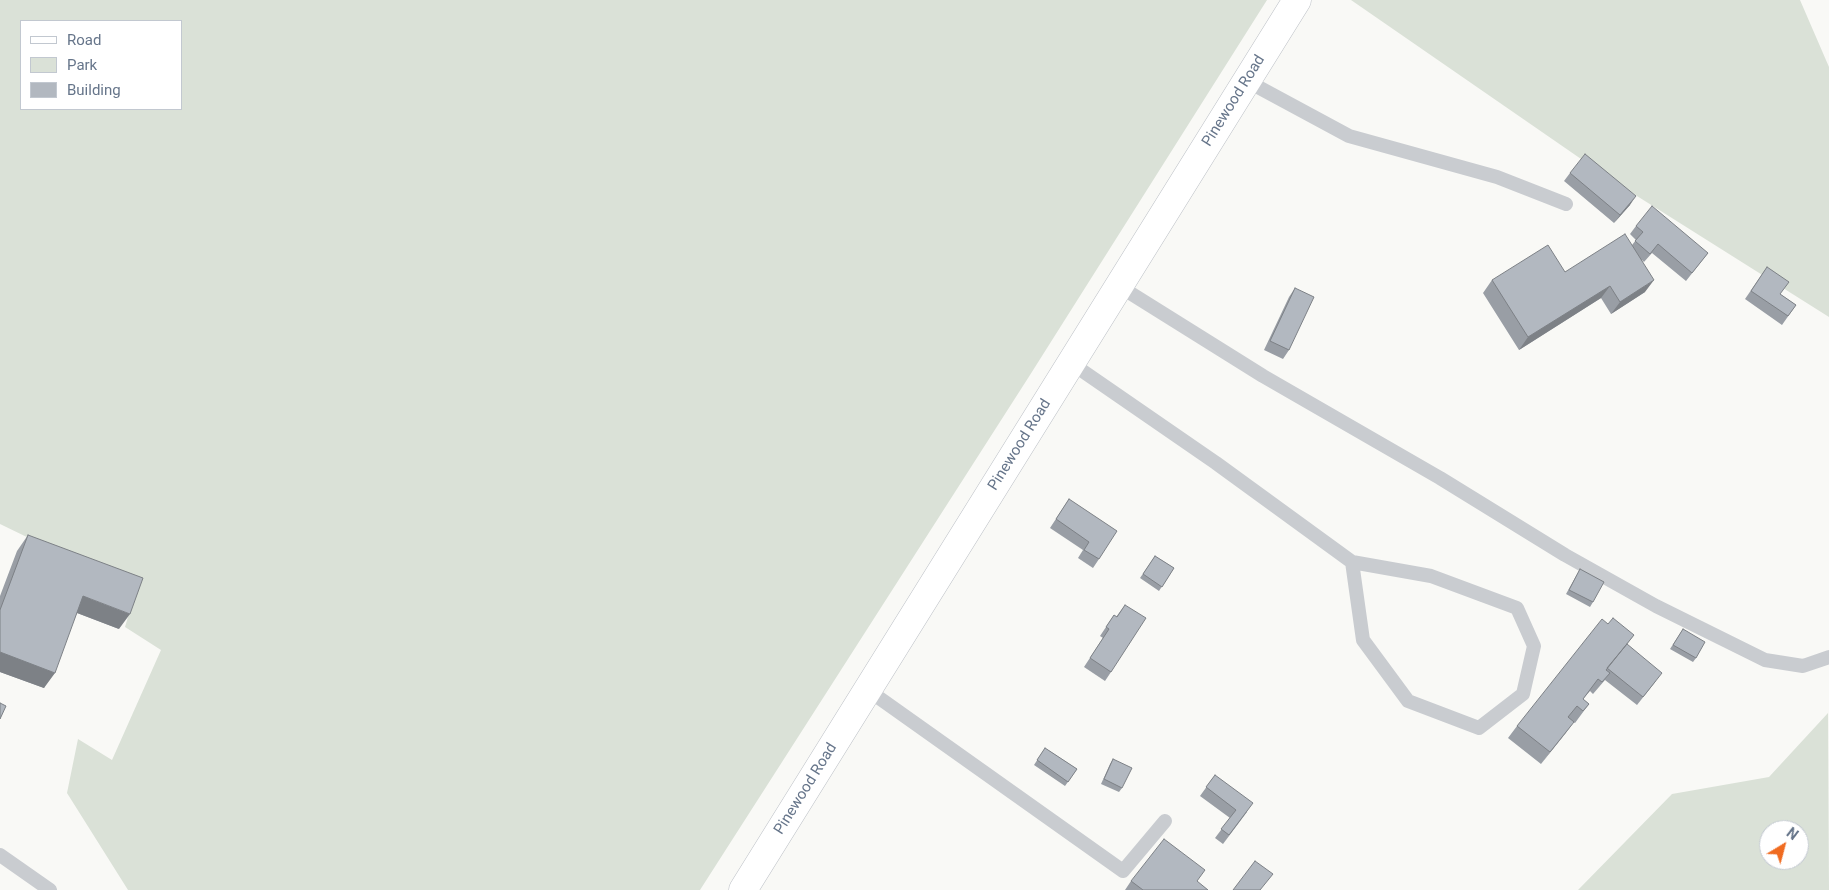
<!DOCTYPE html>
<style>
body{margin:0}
#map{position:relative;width:1829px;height:890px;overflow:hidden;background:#f9f9f6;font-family:Roboto,sans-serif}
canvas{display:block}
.legend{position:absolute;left:20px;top:20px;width:162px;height:90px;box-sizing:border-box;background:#fff;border:1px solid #c2c8d0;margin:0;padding:6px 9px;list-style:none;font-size:15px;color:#66758a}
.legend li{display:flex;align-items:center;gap:10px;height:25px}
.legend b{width:25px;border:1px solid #c2c8d0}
.north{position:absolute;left:1759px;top:820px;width:50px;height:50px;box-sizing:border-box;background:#fff;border:1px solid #c2c8d0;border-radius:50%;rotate:37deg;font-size:14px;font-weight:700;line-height:20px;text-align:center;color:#66758a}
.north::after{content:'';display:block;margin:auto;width:18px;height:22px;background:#f06b20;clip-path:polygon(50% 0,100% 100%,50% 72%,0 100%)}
</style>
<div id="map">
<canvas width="1829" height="890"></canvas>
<ul class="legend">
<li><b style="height:6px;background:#fff"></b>Road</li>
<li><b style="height:14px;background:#dae1d7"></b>Park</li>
<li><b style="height:14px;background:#b2b8c0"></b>Building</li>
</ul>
<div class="north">N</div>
</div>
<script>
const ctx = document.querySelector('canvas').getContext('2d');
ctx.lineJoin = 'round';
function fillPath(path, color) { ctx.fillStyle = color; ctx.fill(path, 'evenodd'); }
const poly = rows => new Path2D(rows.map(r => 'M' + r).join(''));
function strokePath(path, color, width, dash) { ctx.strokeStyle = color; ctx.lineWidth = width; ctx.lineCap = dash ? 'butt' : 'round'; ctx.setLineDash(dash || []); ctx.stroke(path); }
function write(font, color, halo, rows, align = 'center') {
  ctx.font = font + ' Roboto,sans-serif'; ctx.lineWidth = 5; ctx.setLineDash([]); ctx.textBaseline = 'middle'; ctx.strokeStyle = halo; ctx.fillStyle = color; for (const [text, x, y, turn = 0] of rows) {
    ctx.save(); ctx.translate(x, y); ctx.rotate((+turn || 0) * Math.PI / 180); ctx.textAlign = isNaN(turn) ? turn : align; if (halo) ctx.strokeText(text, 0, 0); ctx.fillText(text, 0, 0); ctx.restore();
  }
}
fillPath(poly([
 [0,0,1267,0,1030,375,700,890,128,890,67,793,78,739,112,760,161,650,125,627,136,590,0,524],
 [21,21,181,21,181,109,21,109],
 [1351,0,1800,0,1829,67,1829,317,1610,179],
 [1828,713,1829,890,1578,890,1672,794,1769,777],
 [1769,830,1799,830,1799,860,1769,860]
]), '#dae1d7');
const secondary = poly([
 [743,890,1297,0]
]);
strokePath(secondary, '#bbbfc5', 29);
strokePath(poly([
 [1247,81,1349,136,1497,177,1566,204],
 [1119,286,1263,376,1440,478,1565,555,1656,606,1765,660,1803,666,1829,657],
 [1071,363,1216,463,1352,562,1431,576,1517,608,1534,646,1523,694,1479,728,1408,701,1363,640,1352,562],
 [868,690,1123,871,1165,821],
 [0,855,50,890]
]), '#c9ccd0', 14);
strokePath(secondary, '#fff', 28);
fillPath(poly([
 [1570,173,1630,205,1614,223,1564,181],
 [1636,226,1708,253,1686,281,1652,253,1644,262,1642,260,1645,292,1611,314,1601,298,1519,350,1483,293,1492,280,1565,272,1632,245,1636,240,1630,234],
 [1767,267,1780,294,1796,305,1782,325,1745,299],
 [1295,288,1289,350,1283,359,1264,350,1289,297],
 [1069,499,1099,559,1093,568,1078,558,1083,550,1050,528],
 [28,535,119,629,77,613,44,688,0,672,0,596,17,551],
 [1155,556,1174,568,1159,591,1140,578],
 [1580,569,1593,602,1590,607,1566,594],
 [1125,605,1111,672,1105,681,1084,667,1103,638,1100,636,1114,615,1116,617],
 [1608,624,1634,635,1627,644,1656,681,1637,705,1605,680,1593,694,1590,691,1583,699,1589,704,1575,723,1573,722,1541,764,1508,738,1517,726],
 [1683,629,1696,658,1693,662,1670,649],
 [1045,748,1077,769,1065,786,1034,765],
 [1113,759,1122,788,1119,792,1101,784,1110,764],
 [1215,775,1247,812,1223,844,1215,838,1230,818,1200,796],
 [1131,881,1197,882,1208,890,1125,890]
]), '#999ea5');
fillPath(poly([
 [1636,196,1630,205,1614,223,1620,215],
 [1654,280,1645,292,1611,314,1620,302],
 [1610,286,1601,298,1519,350,1528,337],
 [83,596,130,614,119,629,72,611],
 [0,652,55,673,44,688,0,672],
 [1574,722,1565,734,1541,764,1550,752]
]), '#7d8186');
const building = poly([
 [1585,154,1636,196,1620,215,1570,173,1585,154],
 [1652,206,1708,253,1692,273,1658,244,1650,254,1635,241,1643,232,1636,226,1652,206],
 [1625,234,1654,280,1620,302,1610,286,1528,337,1492,280,1548,245,1565,272,1625,234],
 [1767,267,1789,282,1780,294,1796,305,1788,316,1751,291,1767,267],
 [1295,288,1314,297,1289,350,1270,341,1295,288],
 [1069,499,1117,531,1099,559,1084,550,1089,542,1056,519,1069,499],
 [28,535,143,578,130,614,83,596,55,673,0,652,0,610,28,535],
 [1155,556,1174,568,1162,587,1143,574,1155,556],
 [1580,569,1604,582,1593,602,1569,590,1580,569],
 [1125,605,1146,618,1111,672,1090,658,1109,629,1106,627,1114,615,1117,617,1125,605],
 [1613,618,1634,635,1606,670,1610,673,1602,682,1598,679,1583,699,1589,704,1583,711,1577,706,1568,717,1574,722,1550,752,1517,726,1602,619,1608,624,1613,618],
 [1683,629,1705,642,1696,658,1673,645,1683,629],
 [1627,644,1662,673,1643,697,1607,668,1627,644],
 [0,703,6,706,0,719,0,703],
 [1045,748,1077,769,1068,782,1037,760,1045,748],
 [1113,759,1132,768,1122,788,1104,779,1113,759],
 [1215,775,1253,803,1229,835,1221,829,1236,810,1206,787,1215,775],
 [1164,839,1205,870,1197,881,1208,890,1143,890,1131,881,1164,839],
 [1255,861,1273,874,1260,890,1233,890,1255,861]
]);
fillPath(building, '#b2b8c0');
strokePath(building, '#7d8186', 1);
write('15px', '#66758a', '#fff', [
 ["Pinewood Road",1234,101,-58],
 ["Pinewood Road",1020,445,-58],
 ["Pinewood Road",806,789,-58]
]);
</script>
